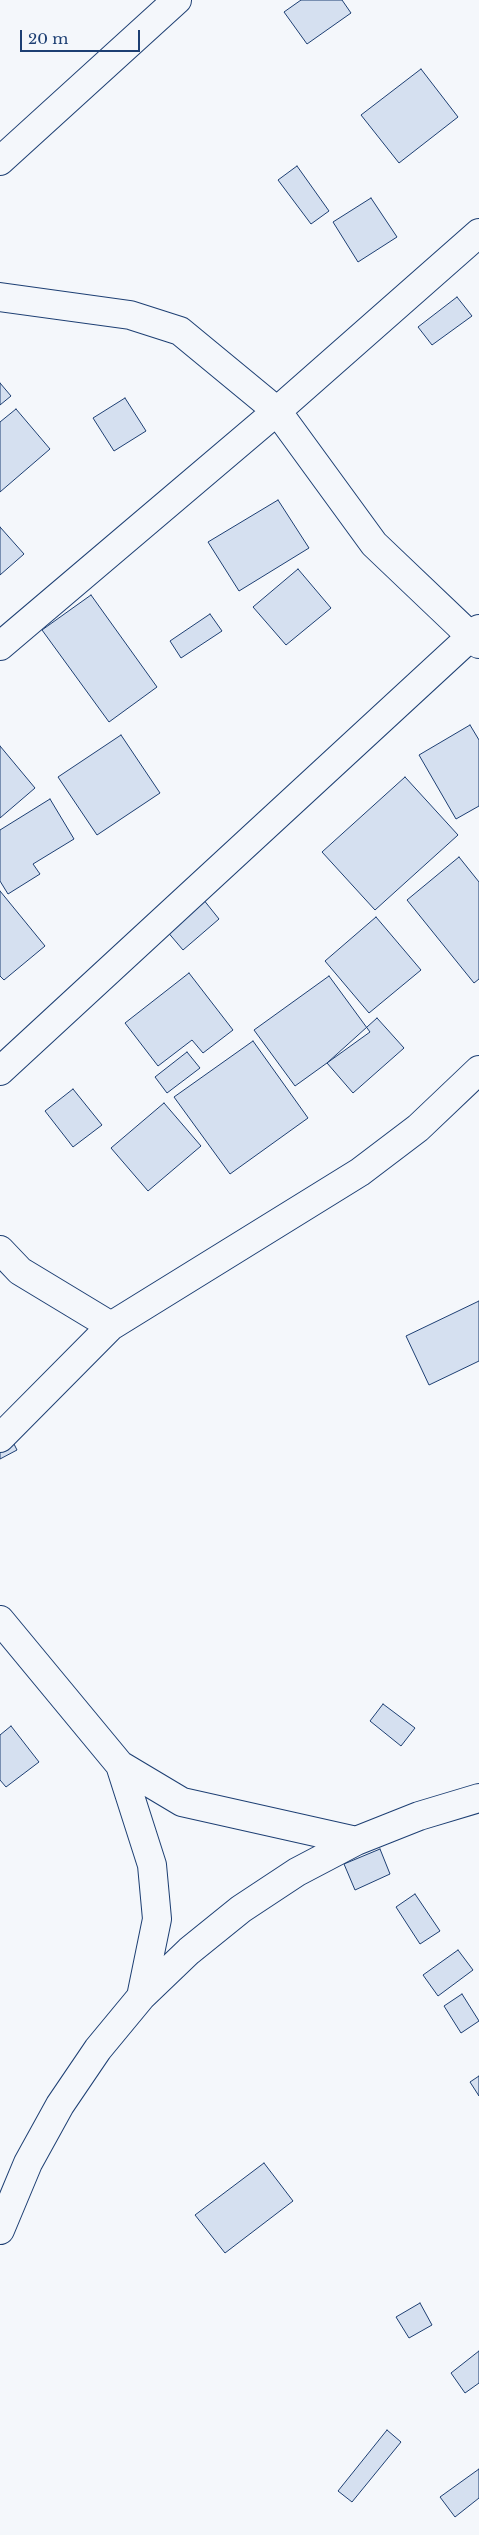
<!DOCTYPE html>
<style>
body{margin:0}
#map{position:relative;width:479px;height:2535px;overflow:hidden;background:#f4f7fb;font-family:"Libre Baskerville",serif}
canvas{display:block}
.scale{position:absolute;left:20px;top:30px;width:120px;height:22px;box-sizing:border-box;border:2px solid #1d3f73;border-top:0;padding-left:6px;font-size:15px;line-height:18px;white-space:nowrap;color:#1d3f73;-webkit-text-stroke:4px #f4f7fb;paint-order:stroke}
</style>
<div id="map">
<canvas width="479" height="2535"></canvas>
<div class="scale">20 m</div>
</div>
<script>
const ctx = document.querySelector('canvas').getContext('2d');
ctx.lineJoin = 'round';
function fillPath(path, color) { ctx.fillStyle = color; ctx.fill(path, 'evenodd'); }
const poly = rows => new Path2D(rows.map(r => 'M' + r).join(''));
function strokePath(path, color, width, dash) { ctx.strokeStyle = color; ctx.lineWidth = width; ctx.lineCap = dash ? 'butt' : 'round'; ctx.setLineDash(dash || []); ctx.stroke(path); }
const building = poly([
 [301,0,342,0,351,13,307,44,284,12,301,0],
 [421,69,458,117,399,163,361,115,421,69],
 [297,166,329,211,311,224,278,180,297,166],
 [371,198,397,237,358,262,333,222,371,198],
 [457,297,472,316,432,345,418,327,457,297],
 [0,383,11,396,0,405,0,383],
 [125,398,146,431,114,451,93,418,125,398],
 [16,409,50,449,0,492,0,422,16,409],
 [278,500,309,548,239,591,208,542,278,500],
 [0,527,24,554,0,575,0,527],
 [298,569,331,608,286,645,253,607,298,569],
 [91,595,157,687,109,722,42,630,91,595],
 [210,614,222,631,181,658,170,641,210,614],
 [470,725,479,740,479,806,456,819,419,755,470,725],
 [121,735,160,793,97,835,58,777,121,735],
 [0,746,35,788,0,818,0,746],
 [405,777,458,835,375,910,322,852,405,777],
 [50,799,74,839,33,864,40,874,8,894,0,881,0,830,50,799],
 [459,857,479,882,479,979,474,983,407,900,459,857],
 [0,891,45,946,4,980,0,976,0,891],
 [203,899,219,919,183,950,166,930,203,899],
 [376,917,421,970,369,1013,325,961,376,917],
 [189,973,233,1030,203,1053,192,1040,158,1066,125,1023,189,973],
 [329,976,370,1032,295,1086,254,1030,329,976],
 [377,1018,404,1048,353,1093,327,1063,377,1018],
 [253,1041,308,1118,230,1174,174,1097,253,1041],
 [187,1052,200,1068,167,1093,155,1077,187,1052],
 [73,1089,102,1125,73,1147,45,1111,73,1089],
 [164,1103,201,1146,148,1191,111,1148,164,1103],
 [479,1301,479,1361,429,1385,406,1336,479,1301],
 [6,1428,17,1450,0,1459,0,1431,6,1428],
 [383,1704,415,1728,401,1746,370,1721,383,1704],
 [11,1726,39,1762,6,1787,0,1780,0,1735,11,1726],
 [380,1849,390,1874,355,1890,344,1864,380,1849],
 [415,1894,440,1931,420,1944,396,1907,415,1894],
 [458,1950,473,1970,438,1996,423,1975,458,1950],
 [462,1994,479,2021,461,2033,444,2006,462,1994],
 [479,2076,479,2096,470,2082,479,2076],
 [264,2163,293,2201,225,2253,195,2215,264,2163],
 [420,2303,432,2325,409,2338,396,2317,420,2303],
 [479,2351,479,2383,465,2393,451,2373,479,2351],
 [387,2430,401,2442,352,2502,338,2491,387,2430],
 [479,2469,479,2498,455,2517,440,2497,479,2469]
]);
fillPath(building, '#d5e0f0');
strokePath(building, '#1d3f73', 1);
const minor = poly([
 [0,161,177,0],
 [0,297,130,315,180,331,277,411,374,544,479,644],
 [0,646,277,411,479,233],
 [0,1071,479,629],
 [0,1250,20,1271,111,1326,0,1438],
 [111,1326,360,1172,418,1128,479,1070],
 [0,1620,120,1765,182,1802,356,1841],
 [120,1765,152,1865,157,1919,141,1997],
 [0,2230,28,2163,60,2105,98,2049,141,1997,189,1951,241,1909,297,1872,356,1841,419,1816,479,1798]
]);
strokePath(minor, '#1d3f73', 30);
strokePath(minor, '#f4f7fb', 28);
</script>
